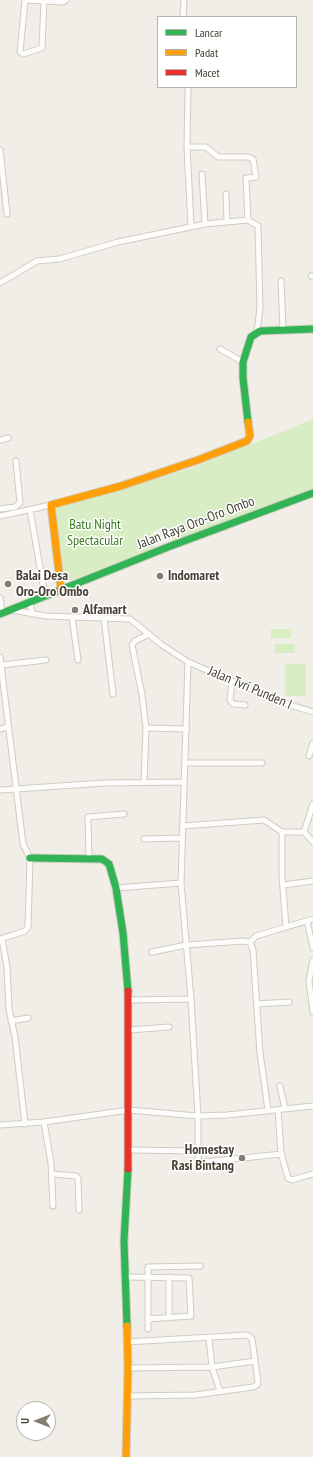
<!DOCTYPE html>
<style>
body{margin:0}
#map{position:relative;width:313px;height:1457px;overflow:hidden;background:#f0eee7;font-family:"PT Sans Narrow",sans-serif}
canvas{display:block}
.legend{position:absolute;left:157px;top:16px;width:140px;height:72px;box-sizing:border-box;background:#fff;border:1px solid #b5b3ad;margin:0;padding:5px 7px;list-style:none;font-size:12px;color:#464133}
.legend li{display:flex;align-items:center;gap:8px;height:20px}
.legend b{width:20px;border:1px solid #b5b3ad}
.north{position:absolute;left:16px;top:1401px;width:40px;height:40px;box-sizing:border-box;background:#fff;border:1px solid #b5b3ad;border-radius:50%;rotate:270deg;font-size:11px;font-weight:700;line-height:16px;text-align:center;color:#464133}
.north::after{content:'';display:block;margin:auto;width:14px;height:18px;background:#827e72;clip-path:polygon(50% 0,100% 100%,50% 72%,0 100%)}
</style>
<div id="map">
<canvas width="313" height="1457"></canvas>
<ul class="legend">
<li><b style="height:5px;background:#30b455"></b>Lancar</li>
<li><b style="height:5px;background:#ff9f0a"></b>Padat</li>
<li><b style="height:5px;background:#e5322d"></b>Macet</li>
</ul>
<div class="north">U</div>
</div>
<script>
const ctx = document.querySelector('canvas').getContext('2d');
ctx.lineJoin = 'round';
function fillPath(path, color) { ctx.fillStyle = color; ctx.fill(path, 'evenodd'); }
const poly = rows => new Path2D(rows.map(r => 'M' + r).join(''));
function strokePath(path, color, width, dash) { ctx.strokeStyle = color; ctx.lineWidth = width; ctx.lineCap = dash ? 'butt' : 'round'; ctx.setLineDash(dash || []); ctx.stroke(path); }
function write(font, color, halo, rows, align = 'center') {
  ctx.font = font + ' "PT Sans Narrow",sans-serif'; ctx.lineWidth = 3; ctx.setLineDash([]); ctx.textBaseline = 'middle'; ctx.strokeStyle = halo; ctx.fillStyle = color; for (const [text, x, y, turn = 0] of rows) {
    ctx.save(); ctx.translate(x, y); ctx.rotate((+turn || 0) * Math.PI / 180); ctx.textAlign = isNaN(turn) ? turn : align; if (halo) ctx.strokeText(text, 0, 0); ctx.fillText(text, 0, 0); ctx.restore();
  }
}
fillPath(poly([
 [313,419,313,489,172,542,166,526,153,531,155,548,63,583,54,508,190,469],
 [271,629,291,629,291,638,271,638],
 [275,644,295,644,295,653,275,653],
 [285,664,306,664,306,696,285,696]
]), '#d8edc4');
const street = poly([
 [25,0,20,52,23,54,42,48,44,0],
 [25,0,63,2,66,0],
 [183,17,184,0],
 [187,147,188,87],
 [0,150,7,214],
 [202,174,205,224,248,220,258,226,260,308,257,332],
 [226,194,227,221],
 [191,226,187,147,206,147,218,157,248,157,253,159,256,177,246,178,248,220],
 [311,276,313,277],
 [281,281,283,330],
 [0,283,37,261,59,259,118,242,205,224],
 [220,349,243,362],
 [0,440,8,438],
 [0,509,15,507,20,503,16,461],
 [30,510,45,596],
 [0,516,51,505],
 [0,598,2,613],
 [30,602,32,614],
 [12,610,46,616,130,619,162,645,188,662,281,702,313,712],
 [72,617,78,660],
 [104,618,113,694],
 [0,657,23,844,30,858,28,927,25,931,0,939],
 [188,662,181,883,191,999,198,1116,198,1159,201,1162,213,1161,282,1154],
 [1,665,46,660],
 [232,681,230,700,233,704,245,705],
 [146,728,187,729],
 [0,729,8,727],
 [309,756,313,743],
 [186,763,262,763],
 [144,782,146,728,142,695,132,645,135,641,149,634],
 [0,790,105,783,184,782],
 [182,826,264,820,282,832,304,832,313,842],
 [282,832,282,876,286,927],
 [304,832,313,804],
 [144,839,181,838],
 [89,858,88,817,124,814],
 [283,885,313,881],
 [116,888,181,883],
 [307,921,313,948],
 [2,939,7,967,9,1009,15,1037,25,1124],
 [250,942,256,936,313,919],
 [152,952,186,945,243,941,250,942,253,950,260,1053,268,1110],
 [313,960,309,981,313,1012],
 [129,1000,191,999],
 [257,1004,289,1002],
 [11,1021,28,1018],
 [129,1030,169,1027],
 [280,1086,285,1109],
 [278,1110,281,1153,288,1178,292,1180,313,1174],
 [44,1122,51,1163,53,1206],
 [0,1125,44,1122,129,1110,198,1116,227,1115,313,1106],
 [129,1150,198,1151],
 [52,1174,76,1176,78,1178,79,1210],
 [124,1277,189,1278,191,1316,148,1319],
 [169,1318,169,1277],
 [148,1329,148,1267,200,1266],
 [209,1338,212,1367,220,1391],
 [126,1342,247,1335,252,1339,258,1382,257,1385,253,1387,195,1395,128,1396],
 [128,1368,212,1367,255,1361]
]);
const fast = poly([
 [248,422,243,378,243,362,251,337,260,331,313,329],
 [0,614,168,547,313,493],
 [30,858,102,859,109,864,116,888,123,933,128,991],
 [127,1326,124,1241,128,1169]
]);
const slow = poly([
 [61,589,51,505,121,486,198,460,247,441,250,436,248,422],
 [126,1457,128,1368,127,1326]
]);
const jam = poly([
 [128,1169,128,991]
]);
strokePath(street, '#ceccc5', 7);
strokePath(fast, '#d0ccbd', 9);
strokePath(slow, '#d0ccbd', 9);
strokePath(jam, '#d0ccbd', 9);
strokePath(street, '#fdfcfb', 5);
strokePath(fast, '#30b455', 7);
strokePath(slow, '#ff9f0a', 7);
strokePath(jam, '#e5322d', 7);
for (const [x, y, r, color] of [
 [160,576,4,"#827e72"],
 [8,584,4,"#827e72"],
 [75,610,4,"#827e72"],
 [242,1158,4,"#827e72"]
]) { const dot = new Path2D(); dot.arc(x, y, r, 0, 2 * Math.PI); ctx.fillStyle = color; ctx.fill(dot); strokePath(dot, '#fff', 1.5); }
write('14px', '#464133', '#fff', [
 ["Jalan Raya Oro-Oro Ombo",196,523,-21],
 ["Jalan Tvri Punden I",250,688,23]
]);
write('14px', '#387d21', '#fff', [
 ["Batu Night",95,525],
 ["Spectacular",95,541]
]);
write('bold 14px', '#464133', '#fff', [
 ["Balai Desa",16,576],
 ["Oro-Oro Ombo",16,592],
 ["Indomaret",168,576],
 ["Alfamart",83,610],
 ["Homestay",234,1150,"right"],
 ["Rasi Bintang",234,1166,"right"]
], 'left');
</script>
